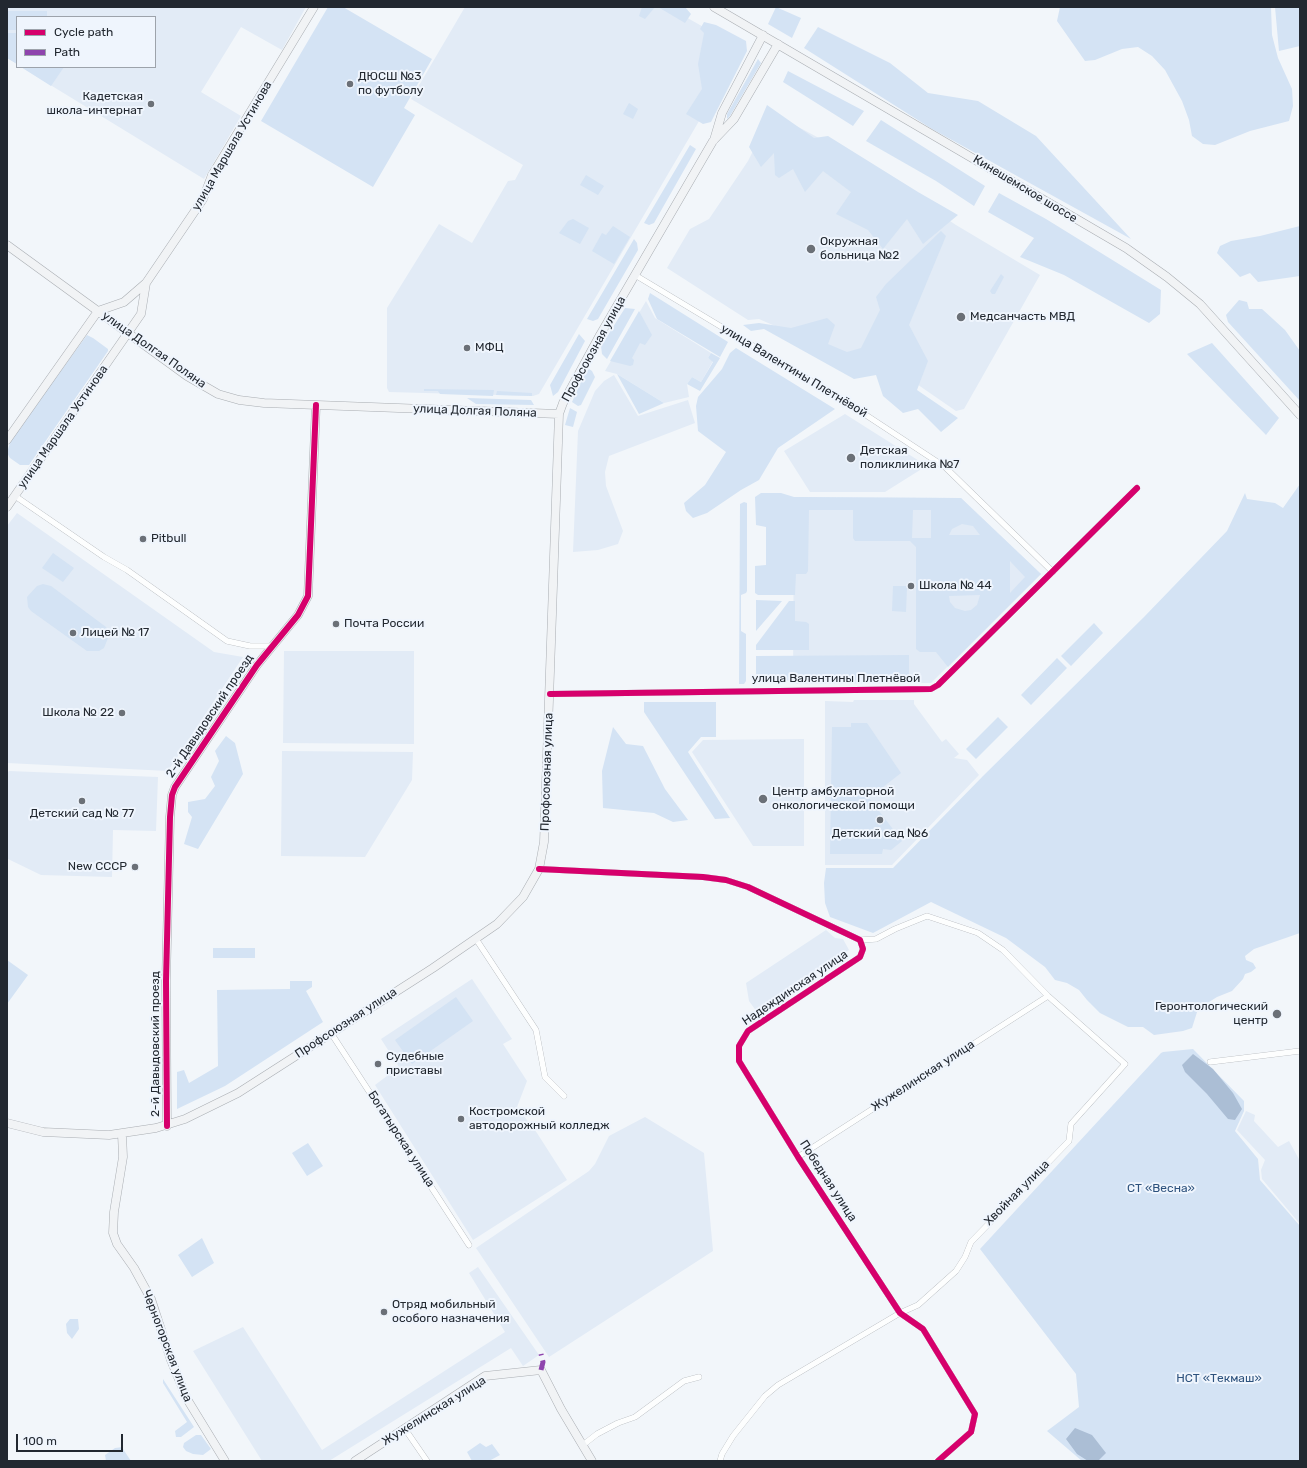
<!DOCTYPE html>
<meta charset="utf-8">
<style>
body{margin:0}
#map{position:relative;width:1307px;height:1468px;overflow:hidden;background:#f2f6fa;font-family:Rubik,sans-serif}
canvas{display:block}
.frame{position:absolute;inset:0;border:8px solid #222830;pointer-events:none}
.legend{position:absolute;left:16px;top:16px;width:140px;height:52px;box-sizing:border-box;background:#eff5fd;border:1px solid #9da3ab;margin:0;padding:5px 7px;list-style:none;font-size:12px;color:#222830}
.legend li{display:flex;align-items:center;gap:8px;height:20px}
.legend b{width:20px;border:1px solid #9da3ab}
.scale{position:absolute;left:16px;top:1434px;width:107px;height:18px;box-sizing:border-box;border:2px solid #222830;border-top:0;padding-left:5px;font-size:12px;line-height:14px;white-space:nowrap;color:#222830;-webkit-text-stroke:3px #eff5fd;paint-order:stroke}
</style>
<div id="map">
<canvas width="1307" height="1468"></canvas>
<div class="frame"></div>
<ul class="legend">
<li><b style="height:5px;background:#d6006c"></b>Cycle path</li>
<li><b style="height:5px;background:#8e44ad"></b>Path</li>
</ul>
<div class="scale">100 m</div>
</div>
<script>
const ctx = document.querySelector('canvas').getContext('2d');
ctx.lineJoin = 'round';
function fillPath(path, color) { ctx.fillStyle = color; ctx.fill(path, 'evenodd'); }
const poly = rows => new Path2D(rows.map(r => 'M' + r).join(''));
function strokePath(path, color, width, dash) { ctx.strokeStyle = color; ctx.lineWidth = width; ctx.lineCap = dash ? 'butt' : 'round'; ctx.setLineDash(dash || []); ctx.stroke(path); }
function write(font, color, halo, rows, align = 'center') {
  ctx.font = font + ' Rubik,sans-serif'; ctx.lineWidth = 4; ctx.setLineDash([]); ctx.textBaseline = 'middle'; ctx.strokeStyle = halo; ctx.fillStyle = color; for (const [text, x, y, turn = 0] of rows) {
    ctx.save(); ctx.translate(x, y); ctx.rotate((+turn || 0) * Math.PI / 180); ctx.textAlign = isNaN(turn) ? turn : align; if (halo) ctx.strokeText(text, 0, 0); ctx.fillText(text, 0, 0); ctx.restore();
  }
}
fillPath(poly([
 [7,7,306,7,282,50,241,27,201,92,241,116,204,179,21,67,155,67,155,17,17,17,17,64,7,58],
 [465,7,668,7,707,29,702,116,539,394,533,396,389,392,387,388,387,308,439,224,472,243,508,181,515,180,523,165,411,99],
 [772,113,847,153,956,225,1040,275,964,409,956,411,882,360,855,361,759,319,748,320,667,268,690,229,709,219,748,161],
 [646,301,655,318,711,353,708,358,713,361,701,382,692,377,687,384,689,397,664,403,617,374,605,371],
 [614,375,638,416,688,400,695,423,609,456,605,472,606,486,623,531,618,544,598,550,573,552,578,431,595,391,604,381],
 [845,414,924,464,920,470,885,492,810,492,784,451],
 [794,497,961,498,1041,574,931,683,793,684],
 [17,513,214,652,243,657,168,771,7,763,7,526],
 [284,651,414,651,414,744,283,743],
 [854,700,914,700,914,704,942,742,946,739,959,754,954,758,967,760,979,775,892,865,825,865,825,701,853,702],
 [804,739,804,846,753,846,692,752,703,740],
 [282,751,413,752,412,780,365,857,281,856],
 [9,771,158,777,156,831,113,830,112,877,41,875,8,859,7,773],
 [826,930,835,938,843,939,849,950,757,1012,749,1001,746,983],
 [472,979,512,1039,503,1044,527,1081,517,1107,537,1133,567,1180,473,1240,375,1085,399,1067,381,1039],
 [1246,1111,1255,1115,1254,1121,1278,1147,1289,1141,1300,1161,1300,1224,1262,1179,1261,1170,1265,1160,1237,1130],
 [645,1117,704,1153,713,1251,549,1357,476,1248,589,1171,595,1164,609,1136],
 [478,1267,539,1355,523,1366,511,1348,329,1461,262,1461,193,1351,243,1327,322,1450,505,1332,469,1273]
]), '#e2ebf6');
fillPath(poly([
 [328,7,343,7,432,59,404,108,415,115,373,187,261,121],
 [642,7,655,7,645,19,639,16],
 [658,7,685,7,691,14,685,23],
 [776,7,801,18,792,38,768,24],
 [1060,7,1271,7,1272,35,1278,58,1292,89,1293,106,1289,121,1250,131,1215,145,1203,144,1192,136,1189,120,1182,101,1165,70,1152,56,1138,47,1122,49,1095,60,1085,61,1057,21],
 [1275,7,1300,7,1300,46,1279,51],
 [7,11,47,11,47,17,17,17,17,30,7,30],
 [704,22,716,25,746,41,747,51,711,122,703,124,686,114,702,89,698,64,704,33,700,29],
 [818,27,890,63,928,93,978,101,1036,136,1131,239,932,129,804,48],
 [7,33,17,33,17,64,7,58],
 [758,59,761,63,730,116,727,119,727,114],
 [21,67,64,67,51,86],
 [788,71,864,111,853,126,783,82],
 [629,103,638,109,633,119,623,114],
 [767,105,814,138,828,136,918,192,958,215,923,244,907,219,883,249,868,230,836,214,851,192,823,171,805,192,793,169,779,178,775,175,774,153,761,167,749,147],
 [881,120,985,186,974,206,936,181,866,141],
 [690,145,696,149,654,223,649,225,644,223],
 [586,175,604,186,598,195,580,185],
 [999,193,1046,219,1161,290,1160,314,1149,323,1064,275,1020,257,1034,238,988,212],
 [573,219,589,228,580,244,559,233,568,221],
 [613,226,630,237,614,264,592,251,602,233,606,235],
 [1300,226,1300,276,1258,282,1250,273,1240,277,1217,253,1220,246,1231,241,1260,236],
 [941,231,946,236,909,325,928,361,917,390,958,418,941,432,918,409,903,413,883,396,876,375,854,379,764,329,751,331,743,325,759,323,791,328,827,318,835,325,828,344,847,352,861,348,880,310,876,297,886,284],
 [634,239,637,243,638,250,598,319,593,321,587,319],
 [1001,274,1004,277,995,294,992,294,990,291],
 [650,293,728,342,720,357,657,319,648,299],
 [1239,300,1247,302,1249,309,1262,309,1285,330,1300,351,1300,401,1228,322,1226,315],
 [625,308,635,309,607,359,602,354,601,346],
 [639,311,652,335,645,345,640,343,632,358,634,360,633,365,630,366,610,361],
 [579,334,585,341,558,392,553,396,550,385],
 [87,335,93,338,108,349,108,351,29,465,20,465,10,458,7,453,11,439],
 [1212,343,1279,418,1266,435,1187,354],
 [736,348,835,409,778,448,759,480,741,490,707,513,693,518,686,511,684,503,705,485,726,452,698,431,696,406,698,397,722,369,730,353],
 [711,353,720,358,700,391,687,384,692,377,701,382,713,362,708,358],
 [589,369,592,371,595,377,581,405,578,406,572,402,584,375],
 [617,374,664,403,639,414],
 [424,389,494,390,493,396,440,394,438,391,424,391],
 [497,391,532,393,532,396,496,395],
 [467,398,531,400,534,405,476,404],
 [570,408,577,412,573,427,565,425],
 [1300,484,1300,933,1254,949,1245,956,1246,960,1253,963,1256,968,1251,972,1245,974,1243,979,1232,991,1217,997,1198,1009,1192,1028,1183,1031,1154,1035,1143,1027,1128,1027,1100,1013,1087,1000,1079,990,1067,983,1055,980,1045,967,1006,938,931,902,873,933,830,917,825,903,824,883,826,868,893,868,983,776,1144,617,1227,531,1245,493,1247,499,1275,503,1283,508],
 [761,493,781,493,794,497,961,498,1041,574,948,667,936,652,920,652,916,649,916,547,910,541,855,541,853,538,853,510,809,510,808,571,806,574,796,574,795,595,758,595,755,593,755,566,766,565,766,527,756,525,755,497],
 [913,510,931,510,931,538,912,538],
 [962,524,973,526,980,535,949,535,952,529],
 [1010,561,1025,577,1010,593],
 [980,595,977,605,971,610,965,611,955,608,950,602,949,596],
 [744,502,747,503,747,591,746,593,741,595,741,631,746,634,746,681,744,684,739,684,740,504],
 [53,553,74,568,63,582,42,568],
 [43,584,51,586,106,627,109,632,108,638,104,648,99,651,87,651,31,611,28,607,27,597,37,586],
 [893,586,906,586,907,588,906,612,892,611],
 [756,600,782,601,756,631],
 [789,601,795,601,795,621,806,622,809,624,809,650,756,650,756,645],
 [1094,623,1103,633,1071,666,1061,656],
 [909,655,909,680,756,681,756,656],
 [1057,658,1067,668,1031,705,1021,695],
 [644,702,716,702,716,737,701,737,688,752,730,818,715,819,644,712],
 [998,717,1008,727,976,759,966,749],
 [851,723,867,723,901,773,869,798,902,841,891,850,883,849,882,854,830,854,832,727,851,727],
 [613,727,626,744,643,746,665,789,688,820,673,822,654,813,603,808,602,771],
 [226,736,235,743,243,774,198,849,184,844,192,817,188,812,188,802,205,799,215,786,211,777,219,761,215,751],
 [213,948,255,948,255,958,213,958],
 [7,960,28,975,7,1004],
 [290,981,312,981,312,987,306,991,323,1022,225,1086,177,1109,177,1072,184,1070,189,1083,218,1066,217,990,290,989],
 [456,997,473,1021,412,1064,395,1040],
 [1193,1049,1244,1101,1244,1111,1235,1131,1258,1159,1260,1180,1300,1226,1300,1461,1082,1461,1047,1431,1079,1407,1076,1374,980,1249,1161,1053,1163,1052],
 [308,1143,323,1166,307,1176,292,1153],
 [202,1238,214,1263,192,1277,178,1255],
 [70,1319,78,1319,79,1329,72,1339,67,1333,66,1324],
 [163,1379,194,1427,181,1437,176,1437,175,1431,187,1422,163,1383],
 [196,1435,201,1435,211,1449,203,1455,193,1454,186,1451,183,1447,184,1443],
 [480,1443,486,1447,492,1444,500,1455,489,1461,472,1461,467,1452],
 [123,1447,123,1449,131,1461,106,1461,105,1455,115,1448]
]), '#d4e3f4');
fillPath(poly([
 [1193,1054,1213,1069,1233,1093,1242,1109,1235,1120,1228,1119,1207,1094,1185,1072,1182,1065],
 [1075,1428,1092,1435,1106,1453,1098,1461,1088,1461,1077,1454,1066,1439]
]), '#abbed5');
const street = poly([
 [635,275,840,398,945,467,1053,572],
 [15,496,104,557,127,570,227,641,250,646,272,646],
 [550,694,931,689,938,685,1137,488],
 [539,869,703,877,726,880,748,887,860,940,863,949,860,957,748,1031,739,1046,739,1061,798,1157,900,1313,923,1329,975,1414,971,1432,938,1461],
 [476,939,536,1030,545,1077,564,1096],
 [331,1033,469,1245],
 [1210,1062,1300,1051],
 [798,1157,1048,996],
 [405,1429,427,1461],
 [583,1445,597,1434,618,1423,635,1417,684,1381,699,1377],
 [720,1461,722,1454,733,1436,765,1396,778,1385,900,1313,918,1305,956,1271,965,1257,971,1242,1069,1141,1071,1124,1125,1064,1048,996,1003,950,978,933,927,916,895,929,876,939,860,940]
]);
const secondary = poly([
 [714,7,1126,248,1167,277,1200,304,1300,415],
 [714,140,722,113,763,35],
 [7,245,187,376,218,394,239,400,264,403,559,414],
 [7,440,98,311,124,302,146,283,203,199,212,175,314,7],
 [7,507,141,314,146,283],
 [7,1123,43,1132,109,1135,156,1128,185,1119,238,1093,433,968,497,924,523,897,539,869,544,842,559,414,563,403,600,335,713,141,734,119,778,44],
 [167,1126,166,981,170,817,172,795,175,787,257,665,298,615,308,596,316,405],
 [122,1134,123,1157,114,1212,113,1233,117,1244,134,1268,151,1299,171,1360,187,1399,225,1461],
 [355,1461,485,1376,541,1370,561,1409,592,1461]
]);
strokePath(street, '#a9adb2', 6);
strokePath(secondary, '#a9adb2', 9);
strokePath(street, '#fdfefe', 5.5);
strokePath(secondary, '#f1f3f5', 8);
strokePath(poly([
 [541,1370,543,1362,541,1354]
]), '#8e44ad', 5, [10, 5]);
strokePath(poly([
 [550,694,931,689,938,685,1137,488],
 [539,869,703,877,726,880,748,887,860,940,863,949,860,957,748,1031,739,1046,739,1061,798,1157,900,1313,923,1329,975,1414,971,1432,938,1461],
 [167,1126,166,981,170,817,172,795,175,787,257,665,298,615,308,596,316,405]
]), '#d6006c', 6);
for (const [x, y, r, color] of [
 [350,84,4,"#6b7077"],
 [151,104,4,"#6b7077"],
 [811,249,5,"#6b7077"],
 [961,317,5,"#6b7077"],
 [467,348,4,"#6b7077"],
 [851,458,5,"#6b7077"],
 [143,539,4,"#6b7077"],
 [911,586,4,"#6b7077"],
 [336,624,4,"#6b7077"],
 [73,633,4,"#6b7077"],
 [122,713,4,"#6b7077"],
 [763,799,5,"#6b7077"],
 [82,801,4,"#6b7077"],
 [880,820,4,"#6b7077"],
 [135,867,4,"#6b7077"],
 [1277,1014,5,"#6b7077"],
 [378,1064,4,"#6b7077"],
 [461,1119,4,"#6b7077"],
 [384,1312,4,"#6b7077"]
]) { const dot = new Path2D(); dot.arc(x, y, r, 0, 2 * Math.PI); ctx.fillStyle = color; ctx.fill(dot); strokePath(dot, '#eff5fd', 1.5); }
write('12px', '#222830', '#eff5fd', [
 ["ДЮСШ №3",358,77],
 ["по футболу",358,91],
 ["Кадетская",143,97,"right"],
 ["школа-интернат",143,111,"right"],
 ["Окружная",820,242],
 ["больница №2",820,256],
 ["Медсанчасть МВД",970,317],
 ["МФЦ",475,348],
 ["Детская",860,451],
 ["поликлиника №7",860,465],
 ["Pitbull",151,539],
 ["Школа № 44",919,586],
 ["Почта России",344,624],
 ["Лицей № 17",81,633],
 ["Школа № 22",114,713,"right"],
 ["Центр амбулаторной",772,792],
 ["онкологической помощи",772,806],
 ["Детский сад № 77",82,814,"center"],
 ["Детский сад №6",880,834,"center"],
 ["New СССР",127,867,"right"],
 ["Геронтологический",1268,1007,"right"],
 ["центр",1268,1021,"right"],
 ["Судебные",386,1057],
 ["приставы",386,1071],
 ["Костромской",469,1112],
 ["автодорожный колледж",469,1126],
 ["Отряд мобильный",392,1305],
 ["особого назначения",392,1319]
], 'left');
write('12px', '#222830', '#eff5fd', [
 ["улица Маршала Устинова",232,146,-60],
 ["Кинешемское шоссе",1025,189,31],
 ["Профсоюзная улица",594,349,-61],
 ["улица Долгая Поляна",154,350,35],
 ["улица Валентины Плетнёвой",794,371,31],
 ["улица Долгая Поляна",475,411,2],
 ["улица Маршала Устинова",63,427,-55],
 ["улица Валентины Плетнёвой",836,679],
 ["2-й Давыдовский проезд",210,716,-56],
 ["Профсоюзная улица",547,772,-88],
 ["Надеждинская улица",795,988,-34],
 ["Профсоюзная улица",346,1023,-33],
 ["2-й Давыдовский проезд",156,1044,-90],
 ["Жужелинская улица",923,1076,-33],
 ["Богатырская улица",401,1139,57],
 ["Победная улица",828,1181,57],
 ["Хвойная улица",1017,1193,-45],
 ["Черногорская улица",167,1346,69],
 ["Жужелинская улица",434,1411,-32]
]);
write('12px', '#2d527d', '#eff5fd', [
 ["СТ «Весна»",1161,1189],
 ["НСТ «Текмаш»",1219,1379]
]);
</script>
